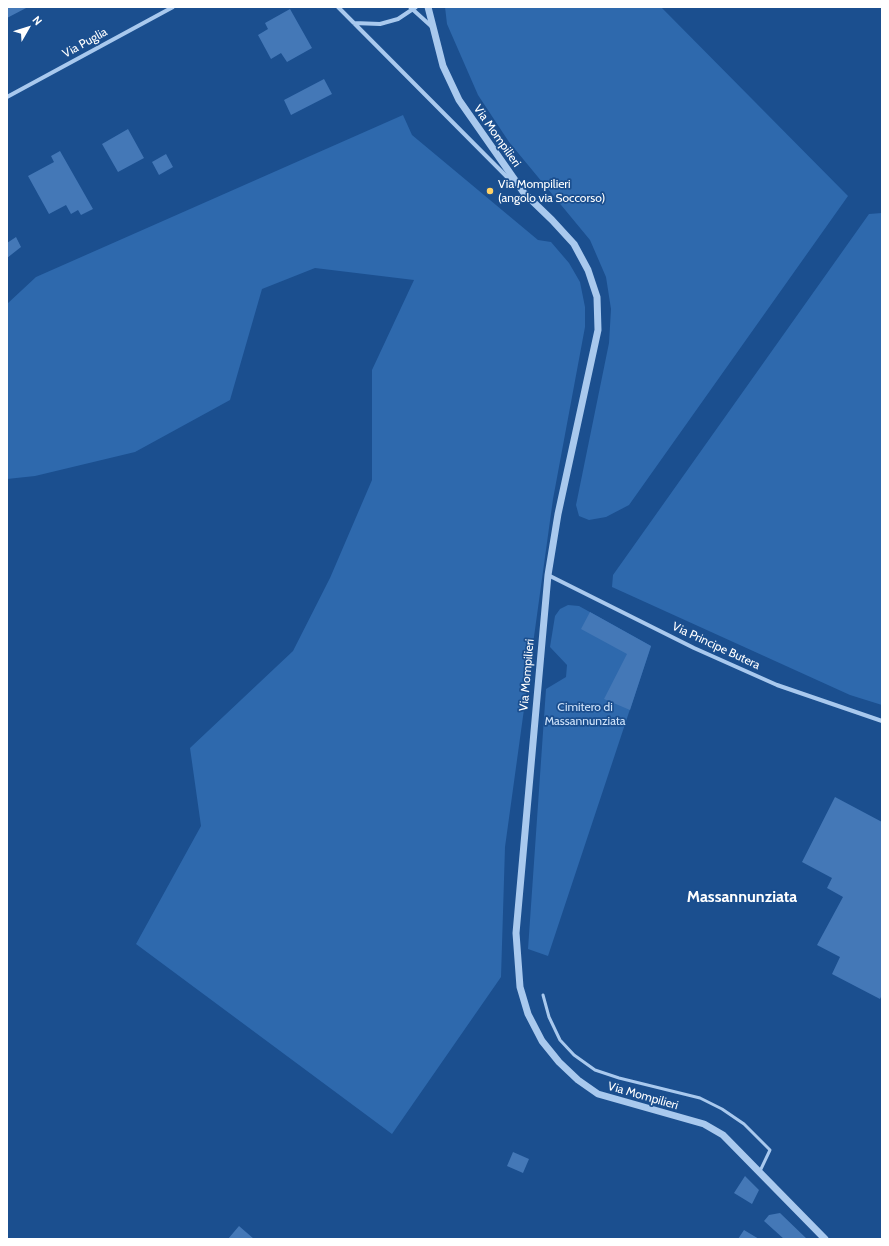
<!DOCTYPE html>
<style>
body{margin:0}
#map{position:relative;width:889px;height:1246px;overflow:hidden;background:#1b4f8f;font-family:Cabin,sans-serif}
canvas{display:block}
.frame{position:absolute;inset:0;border:8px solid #fff;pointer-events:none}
.north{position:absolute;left:8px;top:8px;width:40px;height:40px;-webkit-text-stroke:3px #1b4f8f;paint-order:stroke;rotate:51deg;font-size:11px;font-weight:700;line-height:16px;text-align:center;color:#fff}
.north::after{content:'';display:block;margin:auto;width:14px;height:18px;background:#fff;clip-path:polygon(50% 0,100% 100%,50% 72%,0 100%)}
</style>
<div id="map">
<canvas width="889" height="1246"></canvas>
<div class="frame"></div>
<div class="north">N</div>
</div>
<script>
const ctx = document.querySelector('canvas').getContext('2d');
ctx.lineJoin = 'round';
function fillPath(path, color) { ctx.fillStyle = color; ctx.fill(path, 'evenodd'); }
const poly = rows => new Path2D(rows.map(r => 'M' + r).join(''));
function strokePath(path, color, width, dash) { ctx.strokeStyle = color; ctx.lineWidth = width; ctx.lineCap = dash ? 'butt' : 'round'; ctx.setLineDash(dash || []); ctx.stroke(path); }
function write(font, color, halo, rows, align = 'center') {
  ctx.font = font + ' Cabin,sans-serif'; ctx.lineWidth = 3.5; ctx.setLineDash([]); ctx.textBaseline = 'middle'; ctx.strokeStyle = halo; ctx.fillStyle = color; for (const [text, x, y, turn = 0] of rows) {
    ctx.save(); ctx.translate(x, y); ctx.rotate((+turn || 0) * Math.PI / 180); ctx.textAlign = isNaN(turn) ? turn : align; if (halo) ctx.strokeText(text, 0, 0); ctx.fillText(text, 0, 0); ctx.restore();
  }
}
fillPath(poly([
 [445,7,661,7,848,196,629,505,606,517,589,520,579,516,576,505,609,343,611,309,606,277,590,240,509,142,478,95,447,24],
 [403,115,412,135,538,240,551,242,569,263,580,282,585,307,585,327,553,499,505,847,501,977,392,1134,136,944,201,826,190,748,293,651,330,578,372,480,372,370,414,280,315,268,262,289,230,400,135,452,35,476,7,479,7,304,36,277],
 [882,213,882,705,850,695,612,587,613,575,869,214],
 [568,605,579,606,651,646,548,956,528,949,546,689,566,677,567,665,550,647,555,616,560,609]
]), '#2e69ad');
fillPath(poly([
 [7,7,28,7,7,18],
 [290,9,312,48,287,62,281,53,271,59,258,35,268,29,265,23],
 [324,79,332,94,291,115,284,100],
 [128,129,144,158,118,172,102,144],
 [60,151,93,209,81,215,78,210,71,214,66,205,49,214,28,176,54,162,51,156],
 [166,154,173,167,159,175,152,162],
 [16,237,21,247,7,258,7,243],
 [590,612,651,646,630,710,604,699,627,654,581,629],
 [835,797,882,822,882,995,880,999,832,974,840,957,817,945,843,897,827,888,832,878,802,862],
 [513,1152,529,1159,523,1173,507,1166],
 [745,1176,759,1190,752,1204,734,1193],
 [780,1213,807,1239,784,1239,764,1221,769,1215],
 [239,1226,254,1239,228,1239],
 [744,1230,759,1239,738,1239]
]), '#4478b7');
strokePath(poly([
 [543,995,549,1017,560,1040,574,1055,595,1070,619,1078,700,1098,722,1109,744,1124,770,1150,760,1171]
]), '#a9c9ee', 3);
strokePath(poly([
 [338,7,514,184],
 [410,7,431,26],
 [354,23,380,24,398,19,416,7],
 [7,97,173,7],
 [548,575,694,648,777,685,882,721]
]), '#a9c9ee', 4);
strokePath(poly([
 [428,7,443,66,459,100,524,193,552,220,574,244,588,270,597,297,598,330,558,514,548,575,516,933,520,987,528,1014,542,1041,559,1062,578,1080,598,1094,704,1124,723,1135,825,1239]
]), '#a9c9ee', 7);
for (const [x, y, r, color] of [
 [490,191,4,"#ffd166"]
]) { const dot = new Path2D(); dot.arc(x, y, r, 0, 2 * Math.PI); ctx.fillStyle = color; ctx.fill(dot); strokePath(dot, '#1b4f8f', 1.5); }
write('12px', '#fff', '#1b4f8f', [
 ["Via Puglia",85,43,-29],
 ["Via Mompilieri",497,136,55],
 ["Via Principe Butera",716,646,25],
 ["Via Mompilieri",527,675,-85],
 ["Via Mompilieri",643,1096,16]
]);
write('12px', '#fff', '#1b4f8f', [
 ["Via Mompilieri",498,184],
 ["(angolo via Soccorso)",498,198]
], 'left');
write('12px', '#cfe3fa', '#1b4f8f', [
 ["Cimitero di",585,707],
 ["Massannunziata",585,721]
]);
write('bold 16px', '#fff', '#1b4f8f', [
 ["Massannunziata",742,897]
]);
</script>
